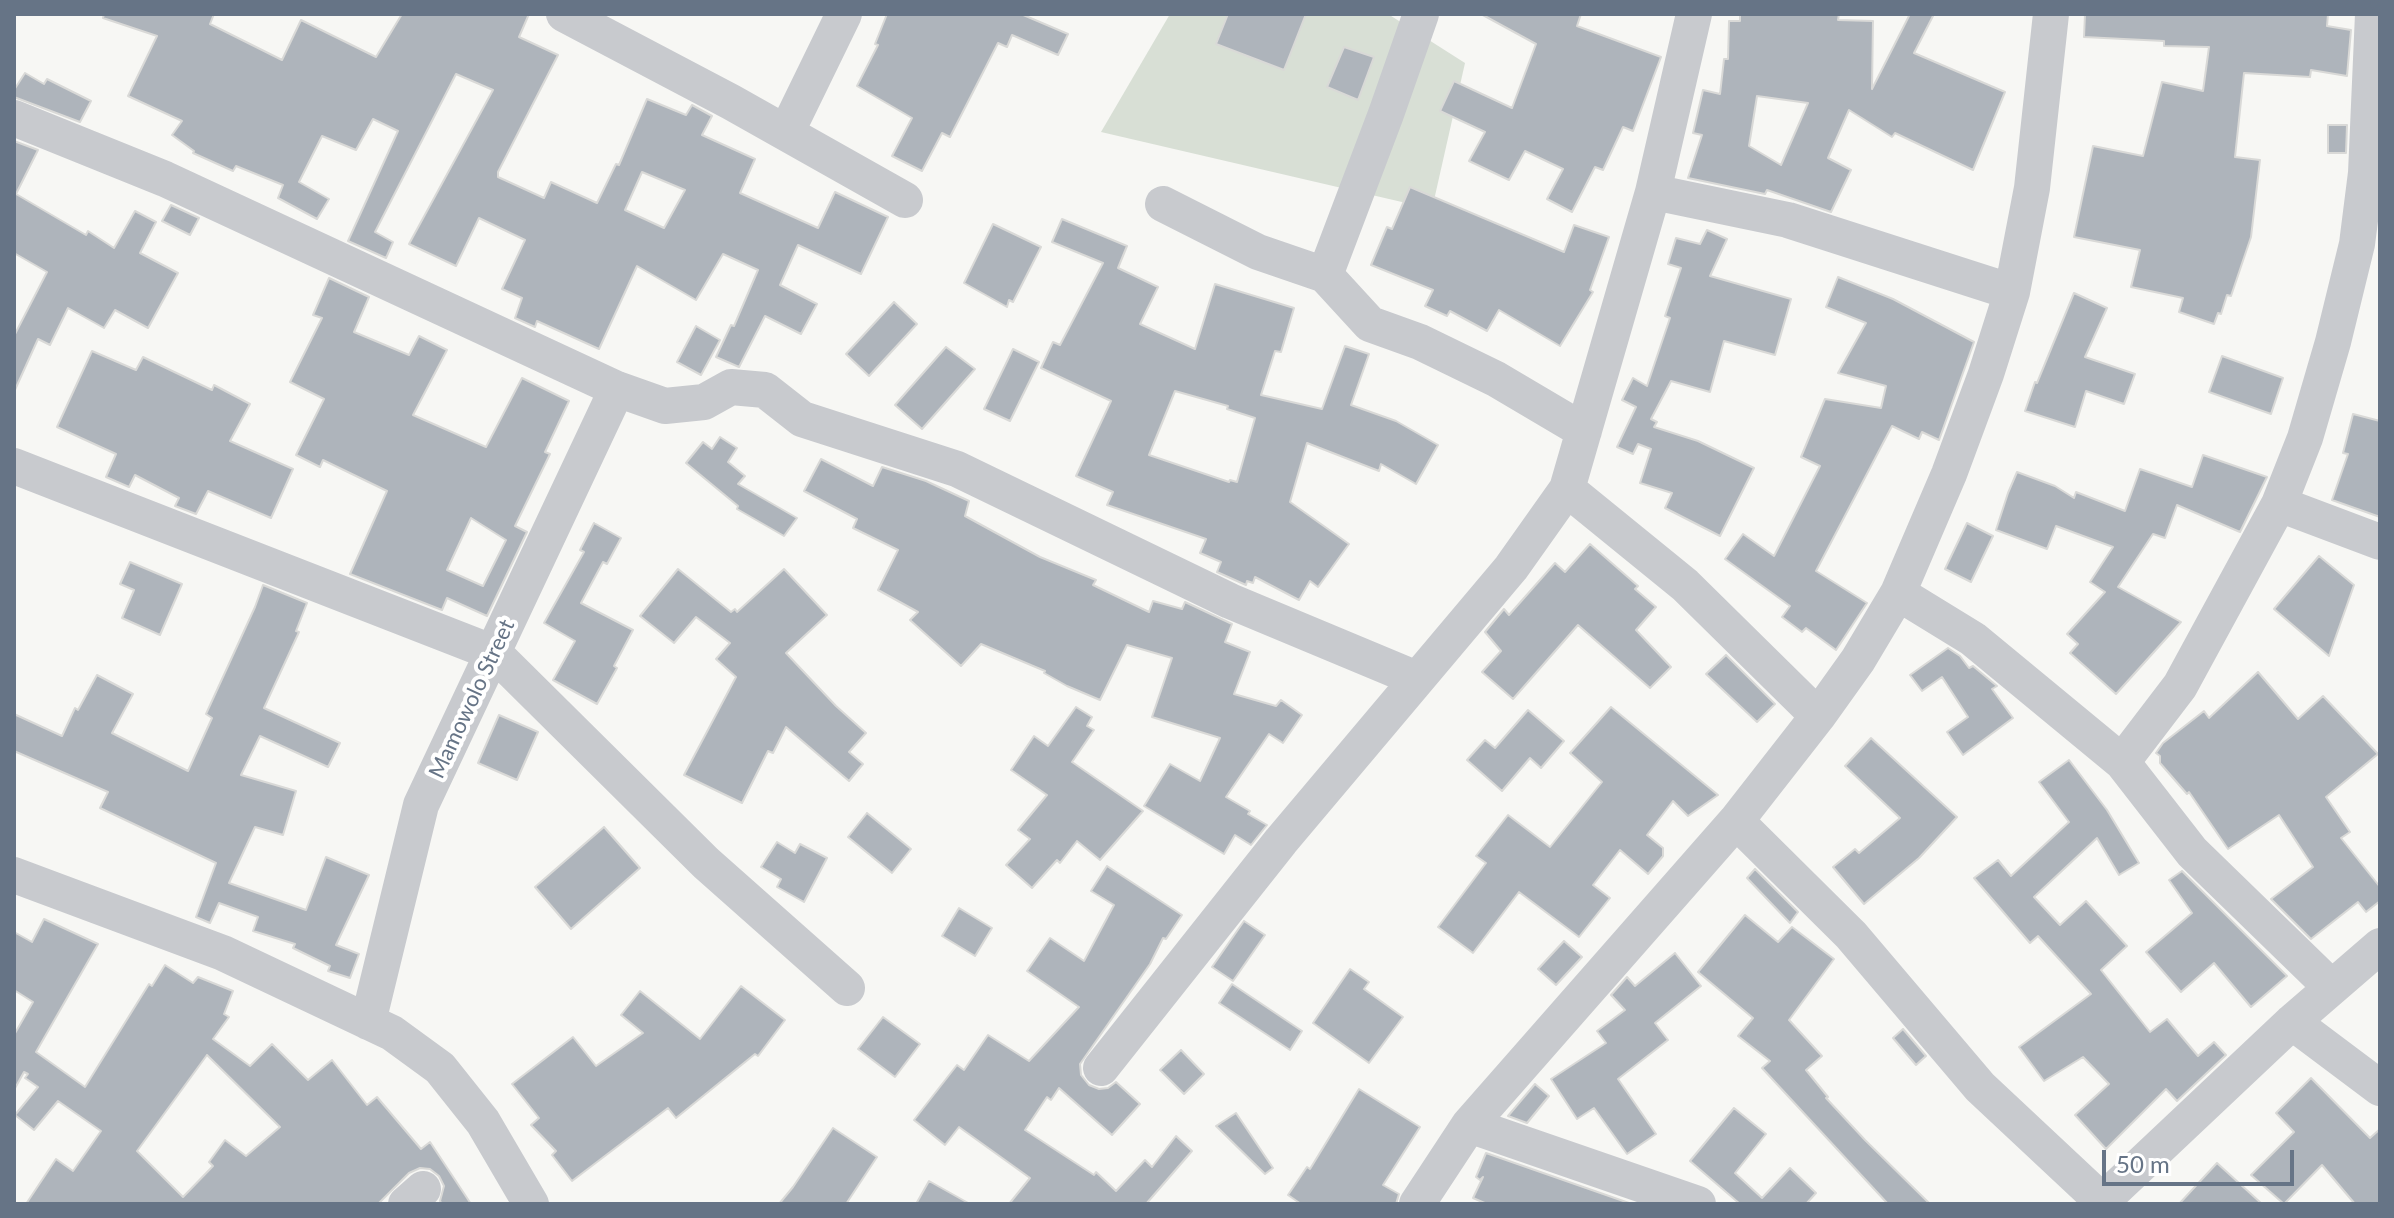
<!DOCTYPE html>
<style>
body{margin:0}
#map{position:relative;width:2394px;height:1218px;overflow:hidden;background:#f7f7f4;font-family:Lato,sans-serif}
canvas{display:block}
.frame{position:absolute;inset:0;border:16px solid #667486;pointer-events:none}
.scale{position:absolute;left:2102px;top:1150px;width:192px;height:36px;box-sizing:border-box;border:4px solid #667486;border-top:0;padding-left:10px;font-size:24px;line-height:28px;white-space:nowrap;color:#667486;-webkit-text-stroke:6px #fff;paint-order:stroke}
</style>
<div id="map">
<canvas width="2394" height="1218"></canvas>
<div class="frame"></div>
<div class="scale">50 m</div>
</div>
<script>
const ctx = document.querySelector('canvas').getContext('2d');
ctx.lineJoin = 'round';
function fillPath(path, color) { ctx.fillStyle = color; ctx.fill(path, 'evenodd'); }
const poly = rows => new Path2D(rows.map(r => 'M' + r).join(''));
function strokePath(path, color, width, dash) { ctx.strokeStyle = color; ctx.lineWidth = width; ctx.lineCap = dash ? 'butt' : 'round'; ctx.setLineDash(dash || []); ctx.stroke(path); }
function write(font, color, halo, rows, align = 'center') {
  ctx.font = font + ' Lato,sans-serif'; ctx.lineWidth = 8; ctx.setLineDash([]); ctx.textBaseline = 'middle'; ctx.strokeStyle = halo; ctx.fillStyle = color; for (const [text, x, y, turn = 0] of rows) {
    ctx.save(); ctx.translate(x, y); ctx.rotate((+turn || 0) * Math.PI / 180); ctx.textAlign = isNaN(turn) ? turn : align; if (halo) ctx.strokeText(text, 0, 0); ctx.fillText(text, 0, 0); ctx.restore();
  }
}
fillPath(poly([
 [1170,14,1388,14,1465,63,1432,209,1101,132]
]), '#d8dfd5');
const building = poly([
 [104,14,214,14,210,24,282,60,301,20,376,57,402,14,529,14,519,37,558,55,498,172,498,177,544,198,551,182,597,203,616,164,619,165,647,99,686,115,692,105,712,116,702,135,755,159,740,193,818,228,835,192,888,217,861,274,798,245,780,285,817,304,801,334,765,316,739,367,716,357,731,325,734,326,758,270,723,254,696,300,637,266,599,349,537,321,535,327,515,318,522,298,502,289,525,240,479,218,456,266,409,244,493,90,456,74,375,232,393,242,386,258,348,241,398,131,373,119,356,150,322,136,299,182,329,199,317,219,278,198,283,185,236,166,233,171,193,153,194,151,172,135,182,121,128,96,157,36,103,18,104,14],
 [642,172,685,190,664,228,625,210,642,172],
 [887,14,1021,14,1068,34,1058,55,1012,35,1007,47,998,43,950,137,942,133,922,171,892,156,912,118,857,86,878,45,875,44,887,14],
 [1228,14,1306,14,1284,70,1216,44,1228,14],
 [1481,14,1581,14,1577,26,1661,57,1633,131,1623,127,1603,170,1595,167,1572,212,1547,199,1563,169,1525,151,1509,180,1469,161,1485,132,1440,111,1454,81,1512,108,1536,44,1481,14],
 [1740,14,1839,14,1838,20,1873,21,1872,89,1910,14,1934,14,1914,53,2005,92,1973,170,1895,133,1892,137,1849,110,1828,158,1851,170,1831,212,1767,190,1765,194,1688,178,1702,135,1693,133,1703,90,1720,94,1724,59,1728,59,1729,21,1740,21,1740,14],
 [1757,96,1808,103,1781,165,1749,146,1757,96],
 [2085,14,2328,14,2327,26,2351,30,2347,76,2311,70,2310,77,2244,73,2235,157,2260,160,2251,237,2231,296,2227,295,2221,314,2218,313,2214,324,2179,312,2183,298,2131,287,2140,250,2074,237,2093,146,2143,156,2162,82,2203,91,2209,47,2164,46,2164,41,2084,37,2085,14],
 [1344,47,1374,57,1358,100,1327,87,1344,47],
 [25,73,44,84,47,79,91,101,80,122,14,97,14,90,25,73],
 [2328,125,2347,125,2346,153,2328,153,2328,125],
 [14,141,38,150,16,194,86,235,88,231,114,248,135,211,156,222,140,253,178,273,148,328,115,310,104,328,68,308,50,345,38,339,14,392,14,336,47,272,14,253,14,141],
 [1410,187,1564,252,1574,225,1609,237,1590,290,1593,292,1560,346,1499,310,1487,331,1450,311,1447,316,1425,306,1433,290,1371,265,1387,227,1392,229,1410,187],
 [171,205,199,218,190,235,162,221,171,205],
 [1062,219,1127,246,1118,268,1158,287,1140,324,1195,349,1215,284,1294,308,1281,352,1275,351,1261,395,1322,409,1345,346,1369,354,1351,405,1396,421,1438,445,1416,484,1381,464,1379,471,1307,443,1290,502,1349,544,1318,587,1310,581,1299,600,1255,577,1253,583,1247,581,1246,585,1217,572,1221,562,1200,553,1206,539,1107,505,1113,492,1076,476,1111,401,1041,368,1053,342,1060,345,1103,263,1052,242,1062,219],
 [1175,391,1228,406,1227,409,1255,418,1237,482,1230,480,1229,482,1149,455,1175,391],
 [993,224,1041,247,1013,302,1009,300,1007,307,964,283,993,224],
 [1707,230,1727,239,1710,276,1791,299,1775,355,1724,341,1710,392,1671,381,1651,419,1657,422,1654,427,1698,441,1754,468,1720,536,1665,508,1672,493,1640,483,1651,449,1638,444,1633,454,1617,447,1636,407,1622,400,1633,378,1647,386,1670,318,1665,316,1681,268,1668,264,1676,238,1700,244,1707,230],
 [1838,277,1893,299,1974,342,1939,440,1922,432,1919,439,1892,426,1816,571,1867,603,1836,650,1806,628,1802,632,1782,617,1790,606,1725,559,1743,534,1774,556,1820,466,1801,457,1825,399,1881,408,1886,386,1838,373,1866,323,1826,307,1838,277],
 [329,278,369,297,354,332,409,355,419,336,447,350,413,415,486,447,522,378,569,401,545,452,550,454,515,526,527,532,487,616,447,598,442,610,350,574,387,491,323,460,320,467,296,455,324,399,290,382,322,318,313,315,329,278],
 [471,518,506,540,483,586,447,570,471,518],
 [2074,293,2107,308,2085,357,2135,374,2124,404,2086,391,2075,427,2025,411,2035,382,2037,383,2074,293],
 [894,302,917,324,869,376,846,354,894,302],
 [696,326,720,340,701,375,677,362,696,326],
 [946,347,975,369,922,429,895,405,946,347],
 [1013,349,1039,362,1010,421,984,409,1013,349],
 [92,351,136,370,143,357,212,390,214,385,250,404,230,441,293,469,271,518,208,491,196,514,175,506,179,498,135,475,129,487,106,477,116,454,57,427,92,351],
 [2222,356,2283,378,2271,414,2209,392,2222,356],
 [2353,414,2380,421,2380,517,2332,500,2348,454,2343,453,2353,414],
 [720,437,737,448,728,462,745,476,738,484,797,518,784,536,737,509,738,506,686,463,703,442,712,449,720,437],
 [2203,455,2267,477,2240,532,2177,505,2165,538,2153,534,2118,587,2181,622,2116,694,2070,653,2078,644,2067,634,2105,592,2090,582,2113,547,2056,526,2047,549,1996,530,2008,493,2017,472,2055,486,2074,498,2076,492,2125,511,2140,469,2192,487,2203,455],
 [821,459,873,486,882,467,926,481,969,501,965,516,1040,557,1096,580,1093,585,1149,612,1153,601,1182,609,1185,602,1232,624,1225,642,1250,652,1234,694,1276,706,1281,700,1302,715,1283,743,1269,734,1226,797,1250,811,1248,814,1267,825,1251,845,1235,835,1224,854,1144,806,1170,764,1200,781,1220,738,1152,717,1172,658,1127,645,1100,700,1067,686,1044,673,1045,671,981,644,961,666,910,620,918,612,878,590,898,550,853,528,857,519,804,491,821,459],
 [594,523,621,538,607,564,603,562,581,603,633,630,614,666,617,668,597,704,553,680,575,641,544,623,584,552,580,550,594,523],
 [1967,523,1993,536,1971,582,1945,569,1967,523],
 [1590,544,1638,586,1635,589,1656,607,1636,630,1671,667,1650,688,1578,625,1513,699,1482,672,1501,651,1485,632,1504,609,1509,615,1555,563,1565,572,1590,544],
 [2319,556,2354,585,2329,656,2274,609,2319,556],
 [130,562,182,584,160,635,122,618,134,590,120,584,130,562],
 [678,569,731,612,735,609,737,612,784,569,827,615,786,653,836,706,866,733,849,752,863,764,849,781,786,727,773,753,768,751,742,803,684,775,736,677,716,659,730,643,696,617,674,643,640,616,678,569],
 [263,585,307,603,296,631,299,632,264,708,340,743,328,767,260,736,241,775,296,791,283,835,255,827,229,883,306,910,326,857,369,875,336,945,359,954,350,978,328,971,330,966,293,948,295,944,253,931,258,917,219,903,210,923,196,917,216,863,100,808,108,792,14,751,14,714,62,736,75,708,78,710,97,675,133,694,112,733,188,771,212,718,206,714,255,607,263,585],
 [1948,648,1960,656,1969,668,1973,666,1997,686,1992,689,2013,718,1963,755,1947,732,1968,717,1942,677,1922,691,1910,675,1948,648],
 [1726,655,1775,704,1757,722,1706,674,1726,655],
 [2258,672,2298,719,2323,696,2378,754,2326,797,2350,832,2341,838,2380,887,2380,901,2366,912,2358,902,2311,939,2271,899,2313,867,2279,815,2228,849,2189,792,2187,794,2160,763,2160,756,2156,753,2163,743,2204,711,2209,718,2258,672],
 [1076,707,1092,717,1087,726,1094,730,1072,762,1143,811,1100,860,1077,841,1060,863,1057,860,1032,888,1006,865,1030,839,1018,830,1047,795,1011,770,1034,736,1048,746,1076,707],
 [1611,707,1718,795,1688,816,1673,801,1647,835,1663,848,1663,856,1648,874,1620,850,1593,885,1610,898,1579,937,1519,892,1473,953,1438,927,1486,863,1476,856,1508,815,1550,847,1602,782,1570,753,1611,707],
 [1528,710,1564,741,1541,768,1530,758,1502,791,1467,760,1485,740,1495,748,1528,710],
 [499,715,538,732,517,780,478,763,499,715],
 [1871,738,1957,817,1919,858,1864,904,1833,867,1855,849,1859,853,1900,818,1845,766,1871,738],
 [2069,760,2107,810,2139,863,2119,875,2097,838,2034,897,2060,925,2086,901,2127,946,2101,970,2150,1032,2167,1019,2198,1056,2214,1042,2226,1055,2177,1101,2166,1089,2106,1149,2075,1115,2109,1084,2083,1057,2044,1081,2019,1047,2091,994,2038,936,2030,943,1974,878,1998,860,2011,876,2069,822,2039,782,2069,760],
 [867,813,911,849,892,873,848,837,867,813],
 [604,827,640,868,571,929,535,887,604,827],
 [777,842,795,853,800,844,827,858,804,902,777,887,781,879,761,867,777,842],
 [1107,866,1182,915,1166,939,1163,938,1150,964,1080,1064,1081,1075,1089,1085,1099,1089,1108,1088,1116,1082,1140,1104,1112,1135,1059,1088,1051,1100,1047,1097,1025,1130,1094,1175,1096,1172,1116,1191,1145,1160,1152,1167,1176,1136,1192,1151,1146,1204,1009,1204,1030,1178,959,1127,945,1145,914,1120,957,1065,964,1070,988,1035,1029,1061,1079,1007,1027,971,1050,938,1084,961,1114,905,1091,891,1107,866],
 [1755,869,1798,912,1790,923,1747,878,1755,869],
 [2182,871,2287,976,2251,1007,2214,963,2181,992,2146,952,2192,913,2169,880,2182,871],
 [959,908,992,928,975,956,942,936,959,908],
 [1745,915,1778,942,1792,927,1834,959,1789,1020,1822,1056,1806,1070,1828,1097,1826,1098,1865,1140,1930,1204,1888,1204,1762,1068,1770,1061,1738,1036,1753,1018,1698,972,1745,915],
 [44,919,98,944,36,1052,85,1087,149,984,152,986,165,965,193,983,198,977,233,991,224,1014,229,1017,213,1039,250,1066,272,1044,308,1080,332,1060,367,1105,377,1097,421,1149,430,1142,471,1204,442,1204,440,1201,444,1186,439,1176,430,1169,420,1168,409,1173,378,1204,26,1204,56,1159,73,1171,101,1131,58,1101,34,1130,15,1115,38,1087,25,1078,28,1074,24,1072,14,1090,14,1035,33,1002,14,990,14,932,32,942,44,919],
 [207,1055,280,1127,246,1156,225,1140,209,1162,213,1166,183,1197,137,1151,207,1055],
 [1244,921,1265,935,1233,981,1212,967,1244,921],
 [1564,941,1582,957,1556,985,1538,969,1564,941],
 [1675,953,1701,986,1655,1023,1668,1040,1618,1079,1656,1134,1627,1154,1594,1108,1577,1119,1551,1079,1606,1043,1597,1031,1625,1010,1611,995,1627,977,1635,986,1675,953],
 [1350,969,1369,982,1364,989,1403,1017,1369,1063,1313,1023,1350,969],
 [1232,984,1302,1031,1290,1050,1219,1003,1232,984],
 [741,986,785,1020,758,1056,755,1054,676,1118,668,1108,572,1181,552,1155,556,1151,531,1125,539,1118,512,1084,573,1037,596,1066,643,1033,621,1015,640,991,700,1039,741,986],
 [883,1017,920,1044,895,1077,858,1049,883,1017],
 [1903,1029,1926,1056,1916,1065,1893,1038,1903,1029],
 [1181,1050,1204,1074,1184,1094,1160,1070,1181,1050],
 [2311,1078,2370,1138,2380,1129,2380,1204,2355,1204,2322,1165,2284,1204,2251,1175,2294,1132,2276,1113,2311,1078],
 [1535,1084,1549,1096,1527,1123,1508,1116,1535,1084],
 [1359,1089,1420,1127,1383,1185,1399,1194,1396,1204,1301,1204,1288,1195,1307,1167,1310,1169,1359,1089],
 [1734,1108,1766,1134,1735,1173,1762,1198,1790,1168,1816,1193,1806,1204,1740,1204,1690,1161,1734,1108],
 [1236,1113,1273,1168,1265,1174,1216,1126,1236,1113],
 [833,1128,877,1157,846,1204,779,1204,793,1187,833,1128],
 [1486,1153,1629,1203,1629,1204,1487,1204,1473,1198,1483,1177,1480,1180,1476,1177,1486,1153],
 [2217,1163,2262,1204,2179,1204,2217,1163],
 [929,1181,970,1204,916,1204,929,1181]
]);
fillPath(building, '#aeb4bb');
strokePath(building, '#d9d9d7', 2);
strokePath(poly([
 [564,14,731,102,905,200],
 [14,118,165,179,617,389,665,406,704,402,731,387,765,390,802,419,957,469,1230,601,1417,679],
 [786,133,844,14],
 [1653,192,1788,220,2012,292],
 [1163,204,1258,252,1325,275,1370,324,1420,342,1496,379,1584,431],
 [1325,275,1386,114,1421,14],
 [14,466,494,653,706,863,847,988],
 [1567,489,1685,585,1818,716],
 [2279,504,2380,542],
 [1898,593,1973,639,2122,762,2192,852,2331,987],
 [2122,762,2180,686,2279,504,2305,438,2333,342,2357,244,2366,173,2373,14],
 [1736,821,1851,935,1980,1087,2105,1204],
 [14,875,223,953,392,1033,440,1068,483,1122,531,1204],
 [368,1022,421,805,617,389],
 [2292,1022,2380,1088],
 [1101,1068,1281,841,1511,568,1567,489,1653,192,1694,14],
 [1469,1125,1698,1204],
 [406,1204,423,1189],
 [1417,1204,1469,1125,1736,821,1818,716,1858,660,1898,593,1949,474,1986,374,2012,292,2032,188,2051,14],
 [2099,1204,2292,1022,2380,946]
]), '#c8cace', 36);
write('22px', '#667486', '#fff', [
 ["Mamowolo Street",472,699,-65]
]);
</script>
